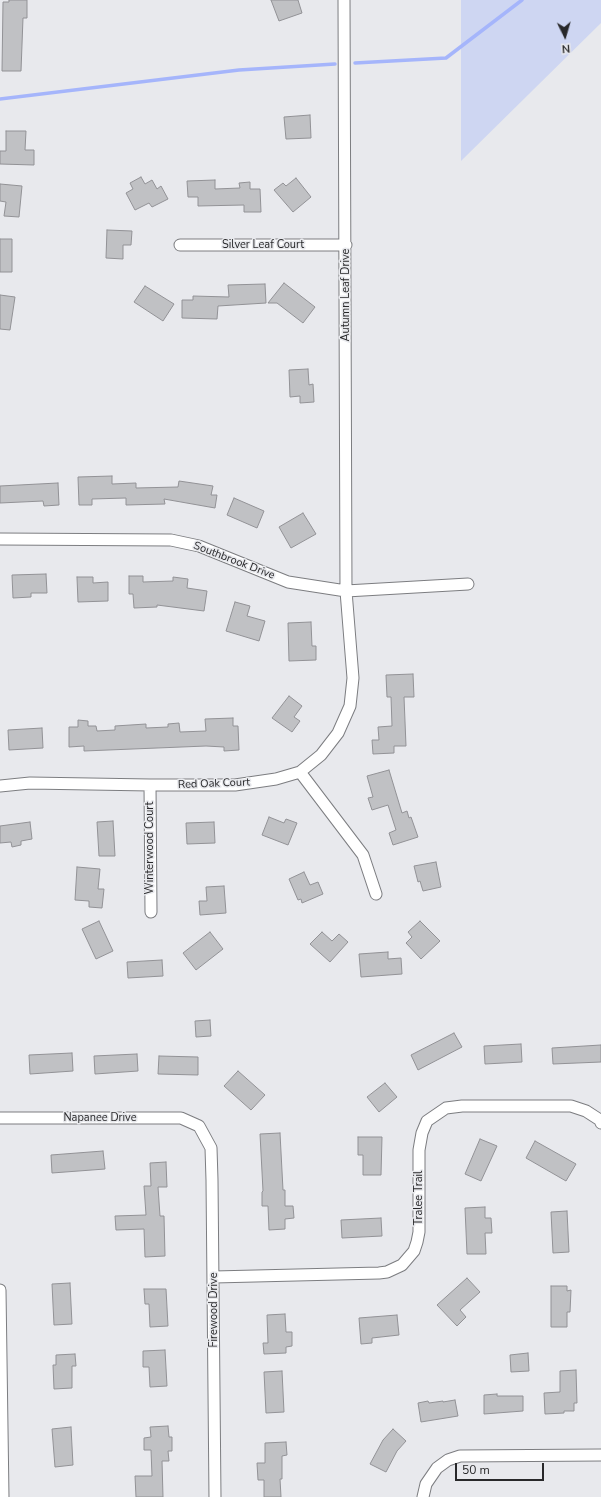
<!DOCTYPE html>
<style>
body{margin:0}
#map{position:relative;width:601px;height:1497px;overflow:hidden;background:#e8e9ed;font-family:"Nunito Sans",sans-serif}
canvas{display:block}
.north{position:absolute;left:545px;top:16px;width:40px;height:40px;-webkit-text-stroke:3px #e8e9ed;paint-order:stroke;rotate:175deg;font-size:11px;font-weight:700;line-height:16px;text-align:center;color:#28282a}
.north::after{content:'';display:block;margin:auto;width:14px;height:18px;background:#28282a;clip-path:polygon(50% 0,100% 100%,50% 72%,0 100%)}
.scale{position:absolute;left:455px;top:1463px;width:89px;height:18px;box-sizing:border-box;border:2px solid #28282a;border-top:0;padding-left:5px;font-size:12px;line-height:14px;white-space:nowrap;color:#28282a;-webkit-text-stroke:3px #e8e9ed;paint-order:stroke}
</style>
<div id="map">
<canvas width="601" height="1497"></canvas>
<div class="north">N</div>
<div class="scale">50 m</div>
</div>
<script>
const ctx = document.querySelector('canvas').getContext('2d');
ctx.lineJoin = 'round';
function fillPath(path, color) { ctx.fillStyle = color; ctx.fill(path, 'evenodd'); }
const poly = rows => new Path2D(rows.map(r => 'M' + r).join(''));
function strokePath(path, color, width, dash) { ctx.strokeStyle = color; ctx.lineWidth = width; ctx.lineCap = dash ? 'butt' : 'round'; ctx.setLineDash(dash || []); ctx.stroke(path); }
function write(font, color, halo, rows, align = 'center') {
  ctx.font = font + ' "Nunito Sans",sans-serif'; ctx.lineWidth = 3; ctx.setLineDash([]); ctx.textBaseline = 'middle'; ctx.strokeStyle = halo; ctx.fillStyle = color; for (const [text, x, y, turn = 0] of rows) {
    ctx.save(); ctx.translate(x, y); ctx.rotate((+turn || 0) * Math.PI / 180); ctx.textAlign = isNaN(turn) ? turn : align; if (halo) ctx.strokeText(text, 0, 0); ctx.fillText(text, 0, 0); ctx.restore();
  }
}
fillPath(poly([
 [461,0,601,0,601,23,461,161]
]), '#ced6f2');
strokePath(poly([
 [355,63,446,58,522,0],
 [0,99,239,70,335,64]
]), '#a5b5fb', 3.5);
const building = poly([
 [9,0,27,0,27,18,23,18,21,71,2,71,3,2,9,2,9,0],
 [271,0,298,0,302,13,279,21,271,0],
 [310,115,311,138,286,139,284,117,310,115],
 [6,131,26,131,25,150,34,150,34,165,0,164,0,151,6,151,6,131],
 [141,177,145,184,152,180,157,189,161,186,168,199,152,207,149,203,135,210,126,193,133,189,130,183,141,177],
 [296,178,311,197,293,212,274,190,283,183,286,186,296,178],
 [215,180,215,189,240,188,239,183,250,182,250,189,260,189,261,212,244,212,244,205,198,206,198,197,188,197,187,181,215,180],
 [0,184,22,186,19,217,4,216,6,202,0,201,0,184],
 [107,230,132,231,131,245,123,245,123,259,106,258,107,230],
 [0,239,12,239,12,272,0,272,0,239],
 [284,283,315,307,303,323,277,303,268,303,284,283],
 [265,284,266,303,218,306,217,319,182,318,182,300,193,300,193,296,229,297,228,285,265,284],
 [145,286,174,304,163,321,134,302,145,286],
 [0,295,15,297,10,330,0,329,0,295],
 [308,369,309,385,313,384,314,402,300,403,300,396,290,397,289,370,308,369],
 [112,476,112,484,136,483,136,488,178,487,179,481,213,486,211,495,217,495,215,508,164,499,165,504,126,505,126,498,92,499,92,505,79,505,78,477,112,476],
 [58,483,59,505,44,506,43,501,0,503,0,486,58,483],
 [234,498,264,511,257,528,227,515,234,498],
 [303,513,316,534,291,548,279,527,303,513],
 [46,574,47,593,31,593,31,597,13,598,12,575,46,574],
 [129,576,143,576,143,582,173,581,173,577,188,579,187,588,207,591,204,611,157,605,157,607,134,608,133,594,129,594,129,576],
 [77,577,93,577,93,583,108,582,108,601,78,602,77,577],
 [235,602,250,606,247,616,265,621,259,641,226,631,235,602],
 [311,622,312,646,316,646,316,660,289,661,288,623,311,622],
 [413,674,414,697,404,697,406,746,394,746,394,753,373,754,372,740,379,740,378,727,392,726,391,697,387,697,386,675,413,674],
 [289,696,302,706,294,717,300,721,292,732,272,718,289,696],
 [233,718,233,726,238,726,239,750,224,751,224,747,206,746,84,751,84,746,69,747,69,727,78,727,78,720,88,721,88,726,96,726,97,731,115,730,115,726,146,724,146,728,168,727,168,724,179,723,180,732,206,731,205,719,233,718],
 [42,728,43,748,9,750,8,730,42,728],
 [389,770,402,813,407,811,409,818,411,817,418,837,393,845,389,833,396,830,388,805,372,810,368,798,373,797,367,776,389,770],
 [269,817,284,823,286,819,297,823,288,845,262,835,269,817],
 [113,821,115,856,99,856,97,822,113,821],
 [30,822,32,839,21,841,21,845,12,847,11,842,0,843,0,826,30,822],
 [214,822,215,843,187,844,186,823,214,822],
 [436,862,441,887,423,891,420,881,418,882,414,866,436,862],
 [77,867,100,869,98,889,104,889,102,908,89,907,89,901,75,900,77,867],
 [304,872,310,885,318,882,323,894,302,903,301,899,298,900,289,879,304,872],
 [224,886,226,913,200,915,199,901,207,901,206,887,224,886],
 [99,921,113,951,96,959,82,929,99,921],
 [420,921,440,941,421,959,406,943,412,937,408,932,420,921],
 [210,932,223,949,196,970,183,953,210,932],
 [322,932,332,941,339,934,348,942,330,962,310,944,322,932],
 [388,952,388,959,401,958,402,974,361,977,359,954,388,952],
 [162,960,163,976,128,978,127,962,162,960],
 [210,1020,211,1036,196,1037,195,1021,210,1020],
 [454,1033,462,1047,418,1070,411,1055,454,1033],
 [521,1044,522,1062,485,1064,484,1046,521,1044],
 [601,1045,601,1062,553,1064,552,1048,601,1045],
 [72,1053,73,1071,30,1074,29,1055,72,1053],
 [137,1054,138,1071,95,1074,94,1056,137,1054],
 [159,1056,198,1057,198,1075,158,1074,159,1056],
 [238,1071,265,1095,251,1110,224,1086,238,1071],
 [385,1083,397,1097,379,1112,367,1097,385,1083],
 [280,1133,283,1190,285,1190,285,1206,293,1206,294,1218,285,1219,285,1229,269,1230,268,1206,262,1206,262,1192,263,1191,260,1134,280,1133],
 [358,1137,382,1137,381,1175,363,1175,363,1155,358,1155,358,1137],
 [480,1139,497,1146,481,1181,465,1174,480,1139],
 [535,1141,576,1164,566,1181,526,1158,535,1141],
 [103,1151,105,1169,52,1173,51,1155,103,1151],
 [166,1162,167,1187,158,1187,160,1216,164,1216,165,1256,145,1257,144,1229,116,1230,115,1216,146,1215,144,1186,151,1186,150,1163,166,1162],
 [485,1207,485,1218,491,1218,492,1233,485,1233,486,1254,467,1254,465,1208,485,1207],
 [567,1211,569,1252,553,1253,551,1212,567,1211],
 [381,1218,382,1236,342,1238,341,1220,381,1218],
 [467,1278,480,1292,460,1310,466,1317,457,1326,437,1305,467,1278],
 [70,1283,72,1324,54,1325,52,1284,70,1283],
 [551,1286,567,1286,567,1291,571,1290,570,1312,567,1312,567,1327,551,1327,551,1286],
 [144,1289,166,1289,168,1326,150,1327,149,1304,145,1304,144,1289],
 [285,1314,286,1332,292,1332,292,1346,286,1347,286,1353,264,1354,263,1343,268,1343,267,1315,285,1314],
 [397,1315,399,1335,372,1338,372,1343,361,1344,359,1318,397,1315],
 [165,1350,167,1386,150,1387,149,1367,143,1367,143,1351,165,1350],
 [528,1353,529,1371,511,1372,510,1355,528,1353],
 [75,1354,76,1366,72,1366,72,1388,54,1389,53,1365,56,1365,56,1355,75,1354],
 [576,1370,577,1403,574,1403,574,1411,564,1411,564,1413,545,1414,544,1393,560,1392,560,1371,576,1370],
 [282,1371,284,1412,266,1413,264,1372,282,1371],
 [497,1394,497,1396,523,1396,523,1411,484,1414,484,1395,497,1394],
 [455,1400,458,1416,421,1422,418,1403,428,1401,429,1403,443,1401,443,1402,455,1400],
 [168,1426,169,1437,172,1437,172,1451,168,1451,169,1461,162,1461,163,1497,136,1497,135,1476,152,1476,151,1450,144,1450,144,1438,151,1437,150,1427,168,1426],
 [71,1427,73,1465,55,1467,52,1429,71,1427],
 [393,1429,406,1441,397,1451,386,1472,370,1464,383,1440,393,1429],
 [286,1442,287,1455,282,1456,282,1479,280,1479,281,1497,264,1497,264,1480,258,1480,257,1463,265,1463,265,1443,286,1442]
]);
fillPath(building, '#c0c1c4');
strokePath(building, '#929296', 1);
const street = poly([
 [180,245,346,245],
 [0,539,171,540,199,546,288,582,346,591,468,584],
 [300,772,363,855,376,894],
 [150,785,151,912],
 [0,786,30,783,150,785,235,785,276,779,300,772,321,755,338,733,350,706,353,678,346,591,344,0],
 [0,1118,181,1118,199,1126,211,1148,212,1180,215,1497],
 [214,1277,379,1273,387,1272,402,1265,414,1251,417,1242,419,1232,419,1150,422,1133,427,1121,446,1108,462,1106,571,1106,586,1111,600,1120,601,1123],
 [0,1290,3,1497],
 [423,1497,426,1484,437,1468,448,1460,460,1456,601,1455]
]);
strokePath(street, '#7c7d80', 13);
strokePath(street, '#fff', 11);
write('11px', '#28282a', '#e8e9ed', [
 ["Silver Leaf Court",263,245],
 ["Autumn Leaf Drive",346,295,-90],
 ["Southbrook Drive",234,561,21],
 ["Red Oak Court",214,784,-2],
 ["Winterwood Court",150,848,-90],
 ["Napanee Drive",100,1118],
 ["Tralee Trail",419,1198,-90],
 ["Firewood Drive",214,1310,-90]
]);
</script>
